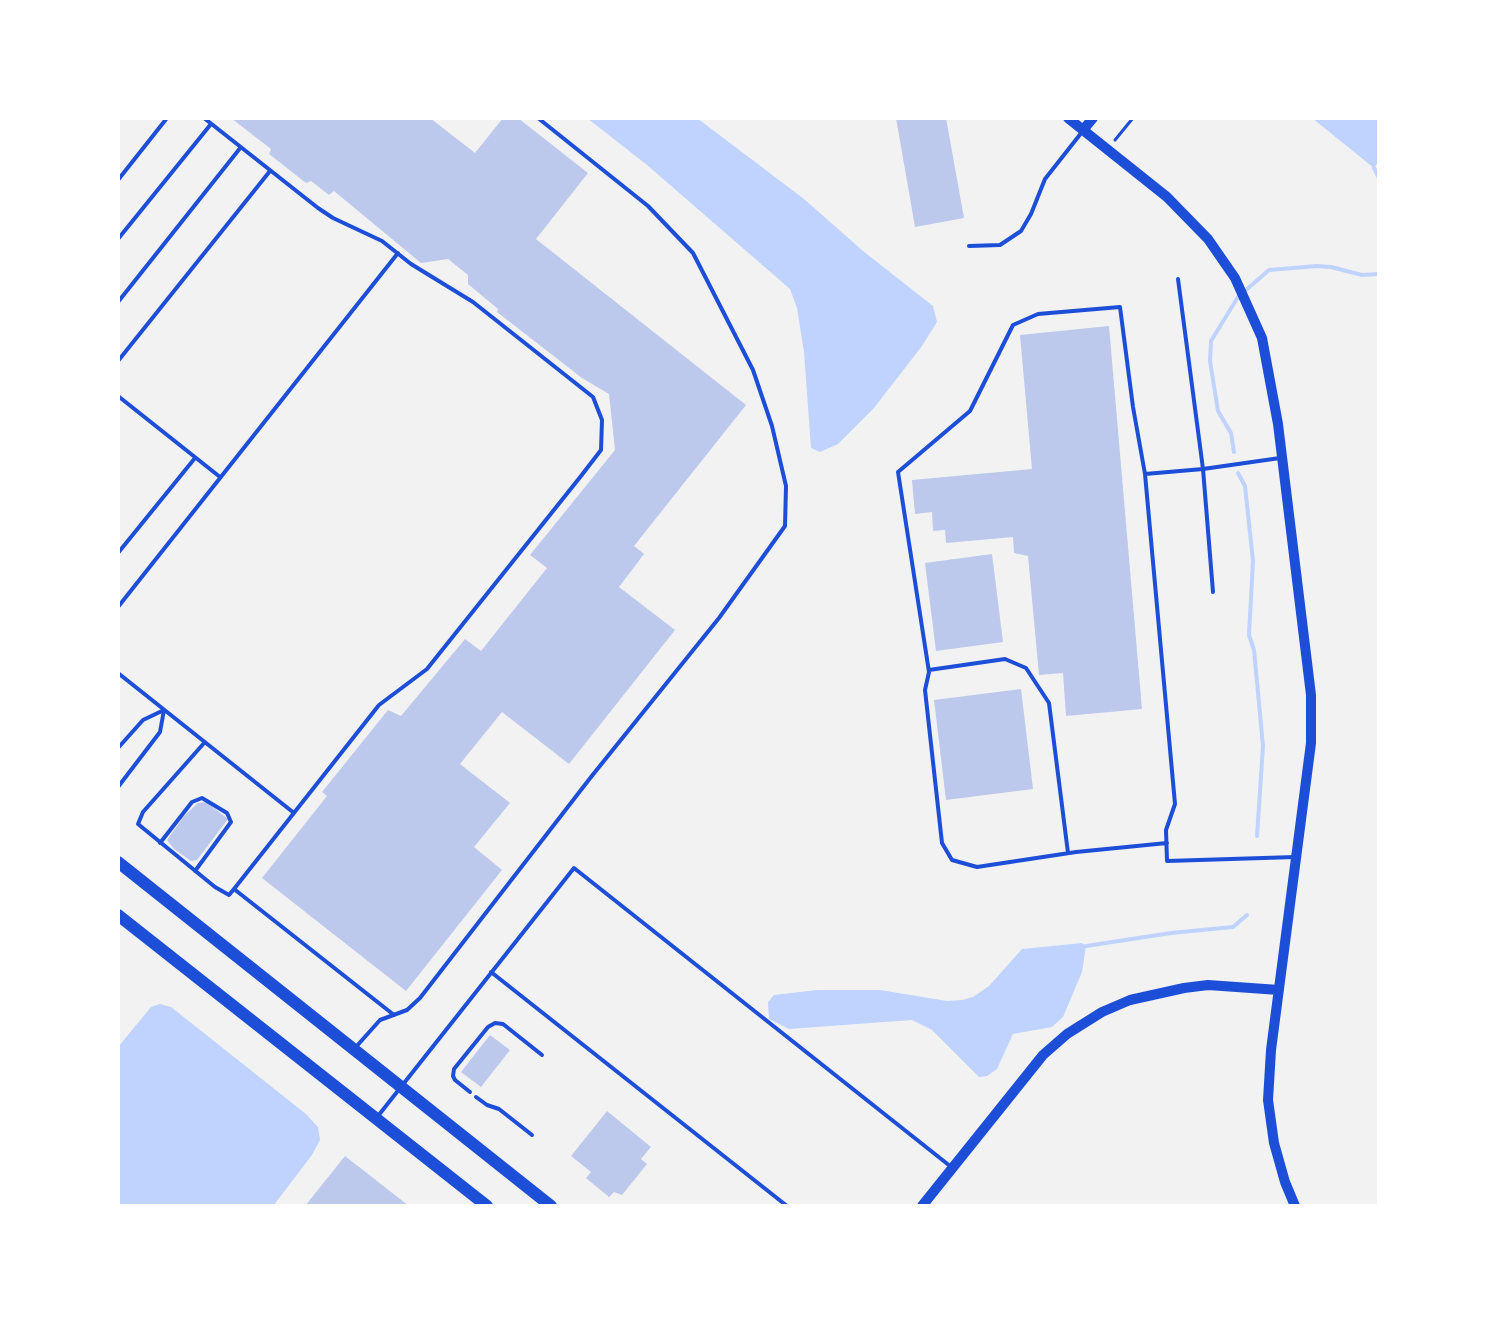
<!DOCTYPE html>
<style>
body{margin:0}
#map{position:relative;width:1497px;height:1324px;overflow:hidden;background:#f2f2f2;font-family:Quicksand,sans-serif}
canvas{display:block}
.frame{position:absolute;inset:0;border:120px solid #fff;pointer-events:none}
</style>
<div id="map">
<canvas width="1497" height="1324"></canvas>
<div class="frame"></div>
</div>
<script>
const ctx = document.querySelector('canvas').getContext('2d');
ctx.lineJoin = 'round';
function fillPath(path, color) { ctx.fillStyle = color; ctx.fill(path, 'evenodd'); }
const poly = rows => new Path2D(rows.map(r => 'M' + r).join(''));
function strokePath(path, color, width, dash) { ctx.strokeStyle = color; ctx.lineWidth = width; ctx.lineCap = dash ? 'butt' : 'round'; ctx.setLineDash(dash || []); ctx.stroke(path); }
fillPath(poly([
 [587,118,697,118,804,199,863,251,933,306,937,322,922,346,874,408,838,444,820,452,811,448,804,352,797,308,790,289,647,165],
 [1312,118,1379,118,1379,161,1374,168],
 [1082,943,1086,946,1082,972,1063,1017,1052,1027,1013,1034,997,1069,987,1076,979,1077,932,1030,912,1020,789,1029,769,1019,768,1002,774,995,817,990,880,990,947,1001,962,1000,973,997,989,986,1022,949],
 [160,1004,171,1007,306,1114,318,1127,320,1140,312,1155,273,1206,118,1206,118,1047,151,1007]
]), '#bfd3fe');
strokePath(poly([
 [1374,168,1379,178],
 [1234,452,1231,433,1218,411,1210,361,1211,341,1238,297,1269,270,1317,266,1331,267,1362,275,1379,274],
 [1238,473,1245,486,1253,561,1249,635,1254,650,1263,746,1257,836],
 [1086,946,1171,933,1233,927,1247,915]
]), '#bfd3fe', 4);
fillPath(poly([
 [231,118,430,118,475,153,503,118,518,118,588,173,536,239,746,405,634,546,644,554,619,587,675,630,569,764,502,712,460,764,510,803,474,847,502,870,406,991,262,878,327,796,322,792,388,710,401,716,465,639,481,651,547,568,530,555,615,450,609,394,582,378,497,312,498,309,468,284,468,275,448,259,421,263,334,191,329,195,311,181,306,183,269,154,271,149],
 [896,118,946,118,964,218,915,227],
 [1109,326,1142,709,1066,716,1063,673,1039,675,1028,556,1014,553,1013,537,946,543,945,530,933,531,932,512,915,514,912,480,1032,469,1020,335],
 [992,554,1003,642,936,651,925,563],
 [1021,689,1033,789,946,800,934,700],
 [206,802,228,819,197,860,191,861,174,849,167,840,184,816,198,803],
 [490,1035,510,1050,481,1087,461,1072],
 [607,1111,651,1147,641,1159,647,1164,622,1195,614,1192,609,1197,586,1178,591,1172,571,1156],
 [345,1156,409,1206,305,1206]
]), '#bdc9ec');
strokePath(poly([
 [1115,140,1133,118]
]), '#1d4ed8', 3);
strokePath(poly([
 [204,118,318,208,333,218,382,241,411,264,473,302,593,397,602,420,601,450,581,476,427,669,379,705,234,889,394,1015],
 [118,180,167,118],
 [118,239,211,124],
 [969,246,1000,245,1021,231,1031,214,1045,179,1082,132],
 [1178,279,1203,469,1280,458],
 [118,302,241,147],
 [118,361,270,171],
 [118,396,220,477],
 [1145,474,1133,407,1120,307,1038,314,1013,325,970,411,898,472,929,672,925,690,942,843,952,860,977,867,1076,852,1167,843],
 [118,553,195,458],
 [1213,592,1203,469,1145,474,1175,804,1166,830,1167,861,1295,857],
 [118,607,398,253],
 [929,670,1005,659,1026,668,1049,703,1068,853],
 [118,673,294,813],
 [205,742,143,812,138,824,215,887,229,895,234,889],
 [118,748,143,720,164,710],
 [118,787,160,732,164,710],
 [160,843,192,802,202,798,227,813,231,822,195,871],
 [491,972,787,1206],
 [355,1048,380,1020,407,1010,420,998,591,777,719,618,785,526,786,486,772,426,753,370,693,253,648,206,538,118],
 [470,1092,455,1080,453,1076,454,1069,488,1027,495,1023,503,1024,542,1055],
 [476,1097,487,1105,499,1109,532,1135],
 [378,1116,574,868,950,1166]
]), '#1d4ed8', 4);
strokePath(poly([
 [1068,118,1167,197,1208,239,1235,278,1262,338,1278,424,1311,695,1311,743,1271,1050,1268,1100,1274,1143,1285,1182,1295,1206],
 [1083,130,1093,118],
 [922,1206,1043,1055,1067,1034,1102,1012,1130,1000,1184,988,1208,985,1279,990]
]), '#1d4ed8', 10);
strokePath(poly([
 [118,862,551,1206],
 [118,915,487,1206]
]), '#1d4ed8', 12);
</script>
